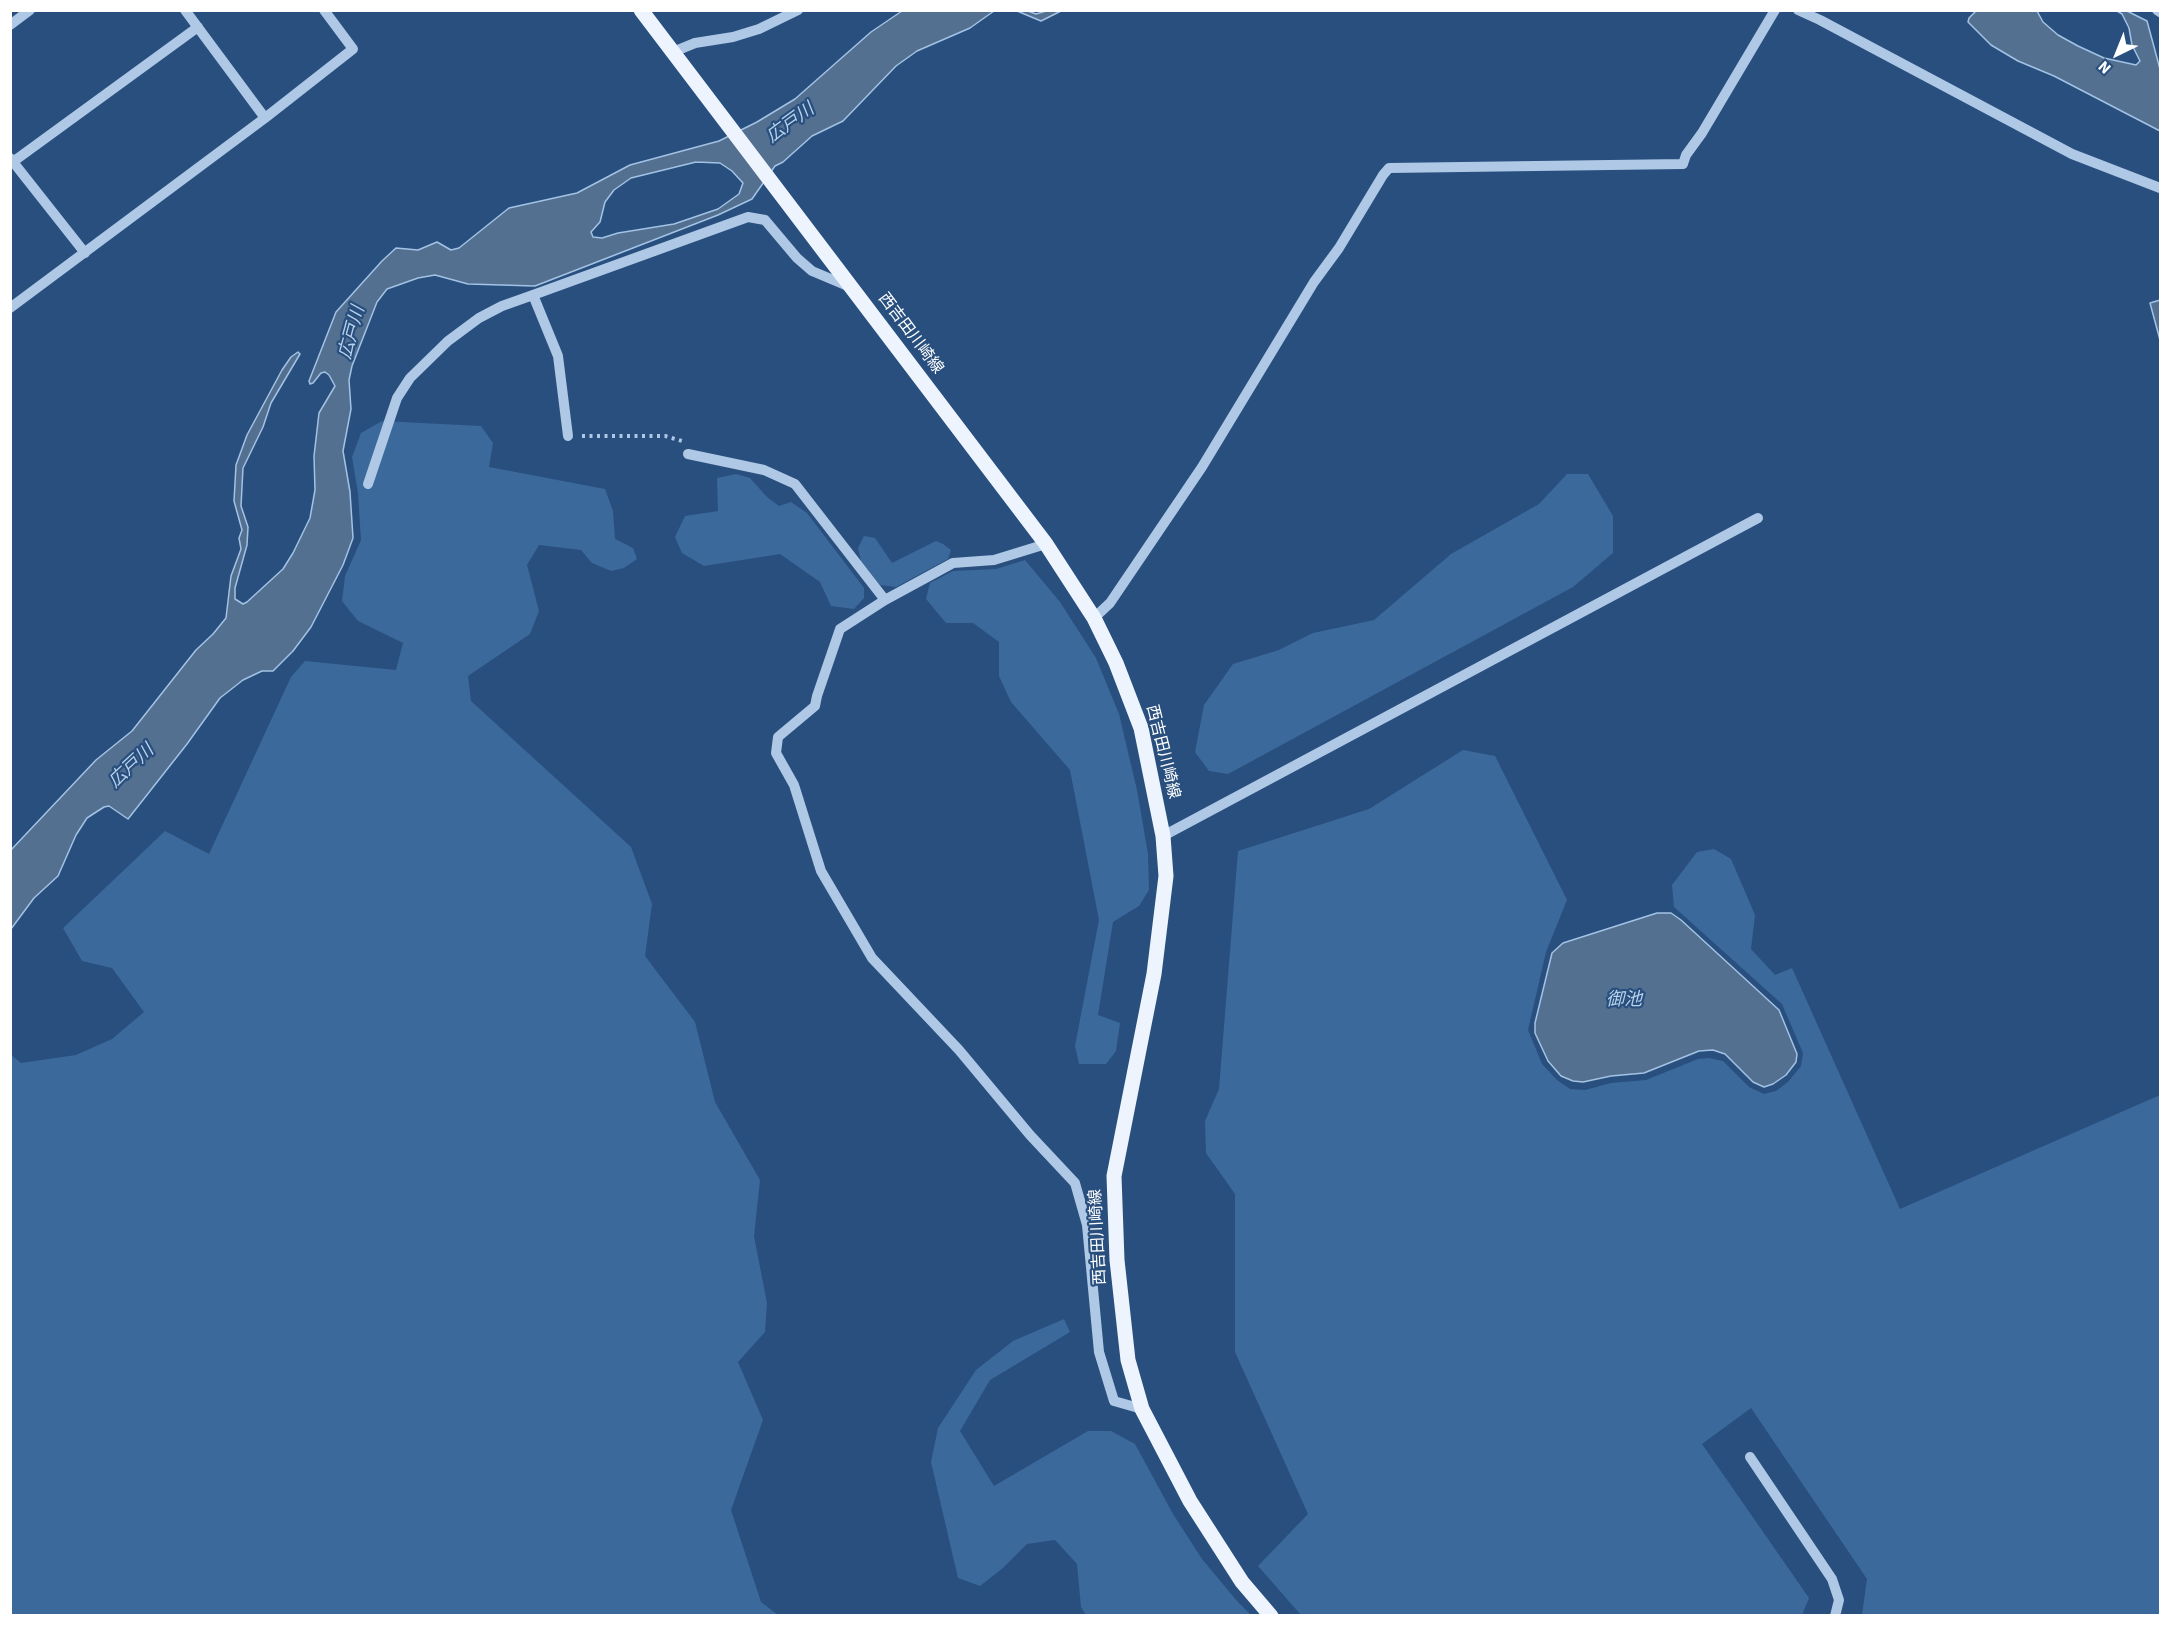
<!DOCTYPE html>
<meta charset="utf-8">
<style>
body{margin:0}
#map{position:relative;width:2171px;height:1626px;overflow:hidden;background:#284f7e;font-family:"Source Sans 3",sans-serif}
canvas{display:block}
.frame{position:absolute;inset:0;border:12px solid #fff;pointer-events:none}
.north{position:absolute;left:2087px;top:24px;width:60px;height:60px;-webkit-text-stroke:4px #284f7e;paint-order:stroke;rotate:223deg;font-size:16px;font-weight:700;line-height:24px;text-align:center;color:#fff}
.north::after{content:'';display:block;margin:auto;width:21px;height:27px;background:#fff;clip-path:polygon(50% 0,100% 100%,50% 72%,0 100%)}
</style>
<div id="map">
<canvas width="2171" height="1626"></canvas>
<div class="frame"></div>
<div class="north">N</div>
</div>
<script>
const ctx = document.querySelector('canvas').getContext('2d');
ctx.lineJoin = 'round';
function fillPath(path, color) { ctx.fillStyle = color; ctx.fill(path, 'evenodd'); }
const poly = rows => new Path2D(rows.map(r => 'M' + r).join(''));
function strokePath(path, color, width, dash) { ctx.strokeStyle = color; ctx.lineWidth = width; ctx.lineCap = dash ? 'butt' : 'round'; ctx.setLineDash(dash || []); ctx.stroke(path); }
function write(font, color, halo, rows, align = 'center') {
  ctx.font = font + ' "Source Sans 3","Noto Sans JP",sans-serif'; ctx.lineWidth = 4.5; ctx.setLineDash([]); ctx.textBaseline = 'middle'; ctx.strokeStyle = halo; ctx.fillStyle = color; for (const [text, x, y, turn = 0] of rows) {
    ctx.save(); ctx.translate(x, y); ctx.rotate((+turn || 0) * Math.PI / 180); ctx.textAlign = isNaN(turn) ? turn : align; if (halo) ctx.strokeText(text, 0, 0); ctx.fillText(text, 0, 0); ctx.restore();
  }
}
fillPath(poly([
 [382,421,481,426,493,443,489,467,605,489,613,511,615,539,633,548,637,559,624,568,611,571,592,563,581,550,539,545,527,565,539,611,530,634,468,676,471,701,631,847,652,904,645,956,695,1022,715,1102,760,1180,754,1236,767,1303,765,1332,738,1362,763,1420,731,1510,761,1602,778,1615,11,1615,10,1054,21,1063,76,1055,112,1039,144,1012,112,968,82,961,63,928,165,831,209,854,291,677,305,661,396,670,403,643,358,621,342,601,345,576,361,540,358,493,352,457,361,433],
 [736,474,750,478,767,497,779,506,791,502,807,513,864,588,864,598,854,609,831,606,820,582,780,554,704,566,682,553,675,537,685,516,718,511,717,478],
 [1567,474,1588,474,1613,516,1613,553,1573,587,1228,774,1209,771,1195,752,1204,705,1233,664,1279,650,1313,633,1374,620,1451,554,1539,504],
 [864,536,875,538,892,563,936,541,943,544,951,550,948,559,896,587,880,585,861,561,858,548],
 [1025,560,1060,602,1096,658,1119,714,1137,790,1148,854,1149,890,1139,906,1113,922,1098,1015,1120,1023,1116,1051,1106,1064,1079,1064,1075,1046,1099,920,1070,770,1011,702,999,676,999,642,973,623,946,623,926,599,930,583,953,571,996,569],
 [1463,750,1495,756,1567,900,1546,952,1528,1030,1542,1064,1557,1080,1570,1089,1585,1090,1611,1083,1646,1080,1698,1059,1709,1058,1723,1061,1749,1087,1764,1094,1776,1091,1788,1082,1801,1066,1803,1053,1782,1004,1674,907,1672,885,1697,852,1714,849,1731,859,1755,915,1751,949,1775,975,1792,968,1900,1209,2160,1095,2160,1615,1862,1615,1867,1579,1751,1408,1702,1444,1809,1598,1802,1615,1301,1615,1258,1566,1308,1514,1235,1352,1235,1194,1206,1153,1205,1121,1219,1089,1238,851,1369,809],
 [1064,1319,1070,1332,990,1380,960,1431,994,1486,1088,1431,1111,1431,1135,1444,1173,1514,1202,1559,1237,1601,1251,1615,1086,1615,1081,1607,1077,1564,1055,1540,1027,1544,1003,1568,980,1586,958,1578,931,1462,938,1428,976,1370,1013,1341]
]), '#3c699b');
const water = poly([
 [902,11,994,11,970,28,917,51,896,66,843,121,812,136,783,162,775,166,752,199,718,215,535,286,468,284,435,275,418,278,387,289,377,302,352,366,349,380,351,409,343,451,350,492,353,538,343,565,311,627,293,651,273,671,262,671,243,680,220,698,187,744,128,819,109,806,104,807,87,818,76,835,58,876,34,898,11,929,10,851,96,760,132,731,196,650,213,634,226,618,231,576,241,549,239,538,242,530,234,501,236,465,247,435,282,370,291,357,298,352,300,354,271,403,263,427,243,468,241,506,248,527,247,545,235,588,235,599,243,604,247,602,283,569,293,553,310,518,315,490,314,456,319,413,335,386,329,375,325,372,321,373,313,383,310,384,309,381,336,312,382,261,396,248,418,250,437,242,451,250,459,248,509,208,577,193,630,165,719,141,757,122,795,99,871,32,902,11],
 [696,162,720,163,732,171,743,183,739,194,718,209,674,224,618,233,602,238,593,237,591,232,600,222,605,202,614,190,631,178,696,162],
 [1017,11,1028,11,1036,14,1046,11,1061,11,1041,21,1017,11],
 [1976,11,2037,11,2043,22,2058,35,2078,46,2104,58,2136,65,2140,61,2132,45,2129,28,2122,14,2117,11,2127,11,2147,21,2160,69,2160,131,2054,76,2018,61,1991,45,1968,22,1969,18,1976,11],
 [2160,300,2160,340,2150,303,2160,300],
 [1657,913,1671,913,1681,920,1779,1010,1797,1054,1796,1062,1786,1075,1773,1084,1764,1087,1753,1082,1725,1054,1713,1050,1699,1051,1644,1073,1611,1076,1583,1082,1573,1081,1561,1076,1548,1061,1535,1033,1535,1023,1552,953,1563,943,1657,913]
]);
fillPath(water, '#547091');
strokePath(water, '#a3c3e5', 1.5);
strokePath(poly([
 [582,436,665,436,682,441]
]), '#aec8e5', 4, [3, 4.5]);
strokePath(poly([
 [185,10,265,118],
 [1798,10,1820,20,2072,154,2160,188],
 [2157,10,2160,12],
 [10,25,30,10],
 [673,52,695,43,733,37,759,29,798,10],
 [10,158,85,253],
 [10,164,198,27],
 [533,295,748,217,765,220,797,258,812,271,850,287],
 [10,308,265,118,353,49,324,10],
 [688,454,764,470,795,484,885,600],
 [368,484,397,398,410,378,448,341,479,318,502,306,533,295,558,356,568,436],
 [1046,544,994,560,953,563,885,600,840,629,817,696,815,706,778,737,776,753,794,785,821,871,872,958,959,1050,1030,1135,1075,1183,1087,1225,1099,1352,1114,1401,1142,1409],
 [1094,618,1110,603,1202,467,1314,282,1339,248,1383,175,1389,168,1683,164,1686,155,1702,133,1775,10],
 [1163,836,1758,518],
 [1750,1457,1832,1579,1839,1600,1835,1616]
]), '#aec8e5', 10);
strokePath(poly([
 [641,10,1046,544,1094,618,1116,663,1141,728,1163,836,1166,876,1154,974,1114,1176,1117,1260,1128,1360,1142,1409,1190,1501,1242,1582,1271,1616]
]), '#eef4fd', 15);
write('16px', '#fff', '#284f7e', [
 ["西吉田川崎線",910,334,53],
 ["西吉田川崎線",1162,752,76],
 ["西吉田川崎線",1099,1237,-93]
]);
write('italic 18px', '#b9d2ec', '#284f7e', [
 ["広戸川",791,124,-36],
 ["広戸川",353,333,-75],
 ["広戸川",132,767,-43],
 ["御池",1624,1001]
]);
</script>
